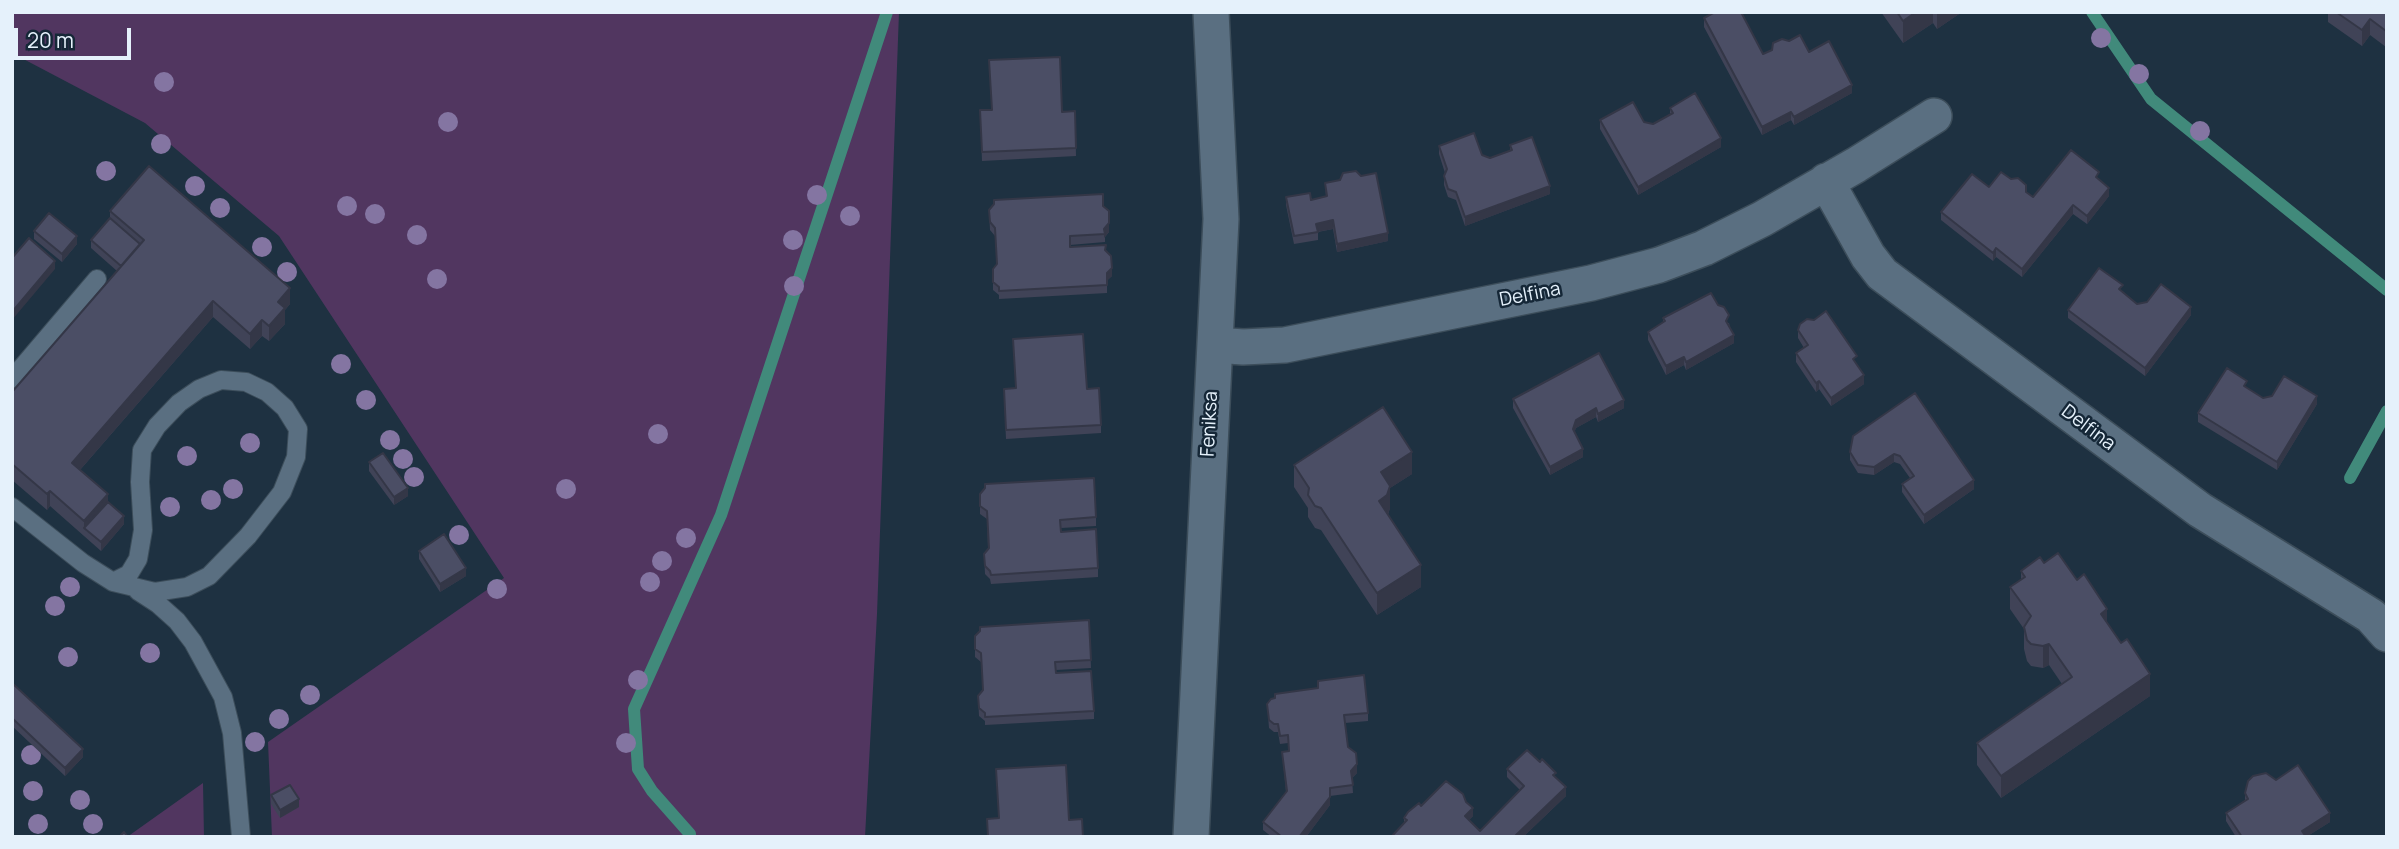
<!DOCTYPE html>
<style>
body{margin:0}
#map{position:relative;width:2399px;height:849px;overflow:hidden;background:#1e3141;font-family:Manrope,sans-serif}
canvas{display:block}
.frame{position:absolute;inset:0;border:14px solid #e5f1fb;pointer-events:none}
.scale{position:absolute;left:14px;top:28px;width:117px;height:32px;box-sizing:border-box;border:4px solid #e5f1fb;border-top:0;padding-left:9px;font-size:21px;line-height:24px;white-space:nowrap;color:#e5f1fb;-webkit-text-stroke:5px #152737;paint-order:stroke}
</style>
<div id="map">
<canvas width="2399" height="849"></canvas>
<div class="frame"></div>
<div class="scale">20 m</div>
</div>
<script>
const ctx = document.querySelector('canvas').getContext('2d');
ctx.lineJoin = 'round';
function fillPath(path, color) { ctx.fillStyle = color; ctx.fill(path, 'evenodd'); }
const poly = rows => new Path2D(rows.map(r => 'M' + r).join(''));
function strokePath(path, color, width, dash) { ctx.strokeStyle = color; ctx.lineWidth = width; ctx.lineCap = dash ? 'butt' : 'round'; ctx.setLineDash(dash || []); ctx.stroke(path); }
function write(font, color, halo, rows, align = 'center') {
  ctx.font = font + ' Manrope,sans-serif'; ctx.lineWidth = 5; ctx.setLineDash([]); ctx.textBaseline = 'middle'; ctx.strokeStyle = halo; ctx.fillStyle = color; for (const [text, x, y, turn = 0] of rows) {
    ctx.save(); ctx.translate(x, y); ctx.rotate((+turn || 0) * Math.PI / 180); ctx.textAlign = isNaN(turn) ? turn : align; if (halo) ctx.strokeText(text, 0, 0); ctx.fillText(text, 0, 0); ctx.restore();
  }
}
fillPath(poly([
 [12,12,899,12,877,614,865,837,272,837,268,742,504,578,279,236,145,123,12,53],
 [203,783,204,837,127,837]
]), '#513660');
strokePath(poly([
 [2092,12,2151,99,2387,290],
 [2350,478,2387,411],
 [690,837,690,834,652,791,638,769,634,709,721,515,887,12]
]), '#418a7b', 12);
const service = poly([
 [12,379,97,279],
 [12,507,83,563,113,582,155,592,187,587,209,576,248,536,282,492,296,457,298,429,285,408,267,392,246,382,221,380,199,389,179,403,157,426,142,450,140,482,143,530,138,559,129,574,113,582],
 [138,591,158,604,177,621,193,642,223,697,232,733,241,837]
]);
const minor = poly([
 [1826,181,1868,256,1882,274,2200,510,2371,616,2387,634],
 [1216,345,1243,347,1285,345,1591,283,1659,265,1704,248,1762,219,1856,165,1934,116],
 [1191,837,1221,219,1211,12]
]);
strokePath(service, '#3c4d5a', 20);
strokePath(minor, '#3c4d5a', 38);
strokePath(service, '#5a6f81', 18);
strokePath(minor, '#5a6f81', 35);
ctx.fillStyle = '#8475a2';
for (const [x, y] of [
 [2101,38],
 [2139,74],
 [164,82],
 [448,122],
 [2200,131],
 [161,144],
 [106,171],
 [195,186],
 [817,195],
 [347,206],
 [220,208],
 [375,214],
 [850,216],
 [417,235],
 [793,240],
 [262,247],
 [287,272],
 [437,279],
 [794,286],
 [341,364],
 [366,400],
 [658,434],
 [390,440],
 [250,443],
 [187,456],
 [403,459],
 [414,477],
 [233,489],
 [566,489],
 [211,500],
 [170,507],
 [459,535],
 [686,538],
 [662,561],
 [650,582],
 [70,587],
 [497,589],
 [55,606],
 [150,653],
 [68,657],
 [638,680],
 [310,695],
 [279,719],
 [255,742],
 [626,743],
 [31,755],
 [33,791],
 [80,800],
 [38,824],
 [93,824]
]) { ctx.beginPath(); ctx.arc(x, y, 10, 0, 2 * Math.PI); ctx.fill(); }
fillPath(poly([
 [1881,12,1962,12,1937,29,1933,23,1903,43],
 [2328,12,2387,12,2387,45,2386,47,2370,35,2362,46,2328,22],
 [1704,18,1763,54,1809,52,1852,93,1794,125,1791,120,1762,135,1704,27],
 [1670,108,1721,147,1638,195,1600,129,1600,120,1644,122,1653,124,1670,114],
 [980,110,1075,111,1076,156,982,161],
 [1510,145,1550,194,1465,226,1456,200,1448,197,1444,185,1444,176,1445,173,1439,154,1439,146,1482,155,1490,158,1510,151],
 [2099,180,2109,196,2087,224,2073,214,2022,277,1996,257,1993,261,1941,220,1941,212,1989,187,2026,192,2033,197],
 [1325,183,1388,241,1337,252,1333,229,1318,232,1318,240,1294,244,1286,205,1286,197,1311,200,1326,197],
 [1103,206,1109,211,1109,232,1105,237,1105,242,1070,245,1070,247,1105,250,1112,276,1107,280,1107,293,999,299,999,295,993,290,993,269,997,265,995,236,990,230,989,210],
 [110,211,290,304,285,310,285,324,269,341,262,336,250,349,213,317,80,470,108,502,124,524,101,551,50,506,47,510,12,480,12,392,117,271,91,248,91,240,110,218],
 [34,231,77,244,62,262,34,239],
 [2123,292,2137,304,2191,315,2145,376,2068,318,2068,310],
 [1663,318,1729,323,1734,343,1686,370,1684,365,1666,375,1648,340,1648,332,1663,323],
 [1798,330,1864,384,1831,406,1819,389,1816,392,1796,362,1796,353,1804,348,1798,338],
 [2247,388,2263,398,2272,396,2317,404,2277,470,2198,422,2198,413],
 [1087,389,1101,425,1101,433,1006,439,1004,397],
 [1915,393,1974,489,1924,524,1902,492,1902,484,1910,478,1900,464,1894,462,1874,475,1858,473,1850,460,1850,452],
 [1513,399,1624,408,1598,422,1596,417,1576,428,1574,432,1583,457,1550,475,1513,408],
 [369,462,408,496,394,505,369,471],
 [1294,465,1412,474,1390,488,1390,508,1388,515,1421,587,1377,615,1321,530,1315,528,1308,517,1308,508,1294,487],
 [980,494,1096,517,1096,526,1061,528,1061,532,1098,568,1098,577,991,584,990,579,985,574,984,554,988,549,987,519,980,514],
 [419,551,466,576,440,592,419,559],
 [2044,563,2107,623,2150,696,2001,798,1977,765,1977,743,2062,684,2049,665,2043,668,2031,666,2027,661,2024,649,2024,629,2010,609,2010,587,2021,580,2021,571],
 [1089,620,1091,668,1056,670,1056,673,1094,711,1094,719,985,725,985,721,979,716,978,696,983,690,981,662,975,657,975,636],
 [12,683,83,757,65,776,12,726],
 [1267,704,1368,713,1368,721,1345,723,1348,747,1357,773,1352,778,1353,793,1330,796,1330,805,1306,837,1272,837,1263,830,1263,822,1286,792,1282,752,1289,751,1288,743,1280,744,1278,732,1274,732,1269,728],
 [1507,769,1556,778,1566,796,1523,837,1404,823,1404,818,1421,806,1473,816,1469,820,1480,831,1520,790,1507,777],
 [2245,793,2330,822,2306,837,2236,837,2226,821,2226,813,2245,800],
 [271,795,299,807,280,818,271,804]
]), '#404357');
fillPath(poly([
 [1916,12,1933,12,1933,23,1903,43,1903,21],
 [1937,12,1962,12,1937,29],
 [2370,19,2370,35,2362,46,2362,30],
 [2387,29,2387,45,2386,47,2386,31],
 [1852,85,1852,93,1794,125,1794,117],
 [1791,112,1791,120,1762,135,1762,127],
 [1721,138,1721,147,1638,195,1638,187],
 [1550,186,1550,194,1465,226,1465,217],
 [2109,188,2109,196,2087,224,2087,216],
 [2073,205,2073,214,2022,277,2022,269],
 [1333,220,1333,229,1316,232,1316,224],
 [1109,223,1109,232,1104,238,1104,229],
 [1388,233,1388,241,1337,252,1337,244],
 [77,236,77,244,62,262,62,254],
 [1996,248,1996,257,1993,261,1993,253],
 [55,261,55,269,12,320,12,312],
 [1112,268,1112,276,1107,281,1107,273],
 [290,288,290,304,285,310,285,324,269,341,269,326,278,302],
 [213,301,213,317,72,479,72,463],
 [2191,307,2191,315,2145,376,2145,368],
 [262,320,262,336,250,349,250,334],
 [1734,335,1734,343,1686,370,1686,362],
 [1684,357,1684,365,1666,375,1666,366],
 [1864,375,1864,384,1831,406,1831,398],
 [1819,381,1819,389,1816,392,1816,383],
 [2317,396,2317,404,2277,470,2277,462],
 [1624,400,1624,408,1598,422,1598,414],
 [1596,408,1596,417,1576,428,1573,437,1573,429,1576,420],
 [1583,449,1583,457,1550,475,1550,467],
 [1412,452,1412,474,1390,488,1390,508,1387,517,1379,523,1381,472],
 [1894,454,1894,462,1874,475,1874,467],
 [1974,480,1974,489,1924,524,1924,515],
 [408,488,408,496,394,505,394,497],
 [50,491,50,506,47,510,47,494],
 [108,494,108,510,84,528,84,537,84,521],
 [124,516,124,524,101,551,101,542],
 [1421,565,1421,587,1377,615,1377,593],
 [466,568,466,576,440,592,440,584],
 [2107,609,2107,631,2101,614],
 [2049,644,2049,665,2043,668,2043,646],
 [2150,674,2150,696,2001,798,2001,776],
 [83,749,83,757,65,776,65,768],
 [1357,764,1357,773,1351,779,1351,771],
 [1566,787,1566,796,1523,837,1514,837],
 [1330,797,1330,805,1306,837,1299,837],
 [299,799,299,807,280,818,280,810],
 [1473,808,1473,816,1465,824,1465,816],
 [2330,813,2330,822,2306,837,2302,831]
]), '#343747');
const building = poly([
 [1715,12,1741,12,1763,54,1772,50,1773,43,1782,39,1789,41,1800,35,1809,52,1829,41,1852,85,1794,117,1791,112,1762,127,1704,18,1715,12],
 [1897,12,1916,12,1903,21,1897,12],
 [2336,12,2387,12,2387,29,2386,31,2370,19,2362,30,2336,12],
 [1060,57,1062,112,1075,111,1076,148,982,152,980,110,992,110,989,60,1060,57],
 [1695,93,1721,138,1638,187,1600,120,1633,102,1644,122,1653,124,1673,113,1670,108,1695,93],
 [1474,133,1482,155,1490,158,1512,150,1510,145,1532,137,1550,186,1465,217,1456,192,1448,189,1444,176,1447,169,1439,146,1474,133],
 [2071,150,2099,172,2096,177,2109,188,2087,216,2073,205,2022,269,1996,248,1993,253,1941,212,1972,174,1989,187,2001,172,2011,179,2018,178,2026,185,2026,192,2033,197,2071,150],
 [149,166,290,288,278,302,285,308,269,326,262,320,250,334,213,301,72,463,108,494,84,521,50,491,47,494,12,464,12,392,144,240,110,211,149,166],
 [1356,171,1361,176,1376,173,1388,233,1337,244,1333,220,1316,224,1318,232,1294,236,1286,197,1310,193,1311,200,1327,196,1325,183,1340,180,1343,173,1356,171],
 [1103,194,1103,206,1109,211,1109,223,1104,229,1105,234,1070,236,1070,247,1106,245,1105,250,1111,256,1112,268,1107,273,1107,285,999,291,999,287,993,282,993,269,997,264,995,228,990,222,989,210,994,204,994,200,1103,194],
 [49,213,77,236,62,254,34,231,49,213],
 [110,218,140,244,121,266,91,240,110,218],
 [29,238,55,261,12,312,12,258,29,238],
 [2099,268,2123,285,2119,289,2137,304,2147,302,2161,284,2191,307,2145,368,2068,310,2099,268],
 [1711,293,1718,305,1724,307,1729,315,1726,321,1734,335,1686,362,1684,357,1666,366,1648,332,1665,321,1663,318,1711,293],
 [1826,311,1857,356,1853,359,1864,375,1831,398,1819,381,1816,383,1796,353,1808,345,1798,330,1800,324,1807,319,1814,320,1826,311],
 [1083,334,1087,389,1099,388,1101,425,1006,430,1004,389,1016,388,1013,339,1083,334],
 [1599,353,1624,400,1598,414,1596,408,1576,420,1573,429,1583,449,1550,467,1513,399,1599,353],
 [2227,368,2247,381,2244,386,2263,398,2272,396,2284,376,2317,396,2277,462,2198,413,2227,368],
 [1915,393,1974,480,1924,515,1902,484,1914,476,1900,456,1894,454,1874,467,1858,465,1850,452,1853,436,1915,393],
 [1383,407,1412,452,1381,472,1390,486,1387,495,1379,501,1421,565,1377,593,1321,508,1315,506,1308,495,1309,488,1294,465,1383,407],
 [383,453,408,488,394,497,369,462,383,453],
 [1094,478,1096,517,1060,520,1061,532,1096,529,1098,568,991,575,990,571,985,566,984,554,989,548,987,511,980,506,980,494,985,488,985,484,1094,478],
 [108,502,124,516,101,542,84,528,108,502],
 [444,534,466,568,440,584,419,551,444,534],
 [2058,553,2077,580,2084,574,2107,609,2101,614,2121,643,2127,639,2150,674,2001,776,1977,743,2072,677,2049,644,2043,646,2031,644,2027,640,2024,627,2031,616,2010,587,2025,577,2021,571,2040,557,2044,563,2058,553],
 [1089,620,1091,660,1055,662,1056,673,1091,671,1094,711,985,717,985,713,979,708,978,696,983,690,981,653,975,649,975,636,980,631,980,627,1089,620],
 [1364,675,1368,713,1344,715,1348,747,1356,753,1357,764,1351,771,1353,785,1330,788,1330,797,1299,837,1282,837,1263,822,1287,791,1282,752,1289,751,1288,735,1280,736,1278,724,1274,724,1269,720,1267,704,1271,699,1275,698,1275,694,1318,688,1318,681,1364,675],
 [12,683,83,749,65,768,12,718,12,683],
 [1527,750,1540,762,1542,759,1556,773,1553,775,1566,787,1514,837,1391,837,1407,820,1404,818,1408,812,1419,803,1421,806,1446,781,1463,794,1466,802,1473,808,1465,816,1480,831,1524,786,1507,769,1527,750],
 [1066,765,1069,820,1082,819,1083,837,988,837,987,819,999,818,996,769,1066,765],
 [2298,765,2330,813,2302,831,2306,837,2242,837,2226,813,2248,799,2245,793,2248,781,2253,776,2266,773,2276,780,2298,765],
 [290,785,299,799,280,810,271,795,290,785],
 [124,832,128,837,119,837,124,832]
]);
fillPath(building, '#4b4e65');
strokePath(building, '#343747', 2);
write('19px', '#e5f1fb', '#152737', [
 ["Delfina",1530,295,-11],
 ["Feniksa",1210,424,-87],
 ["Delfina",2088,428,37]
]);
</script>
